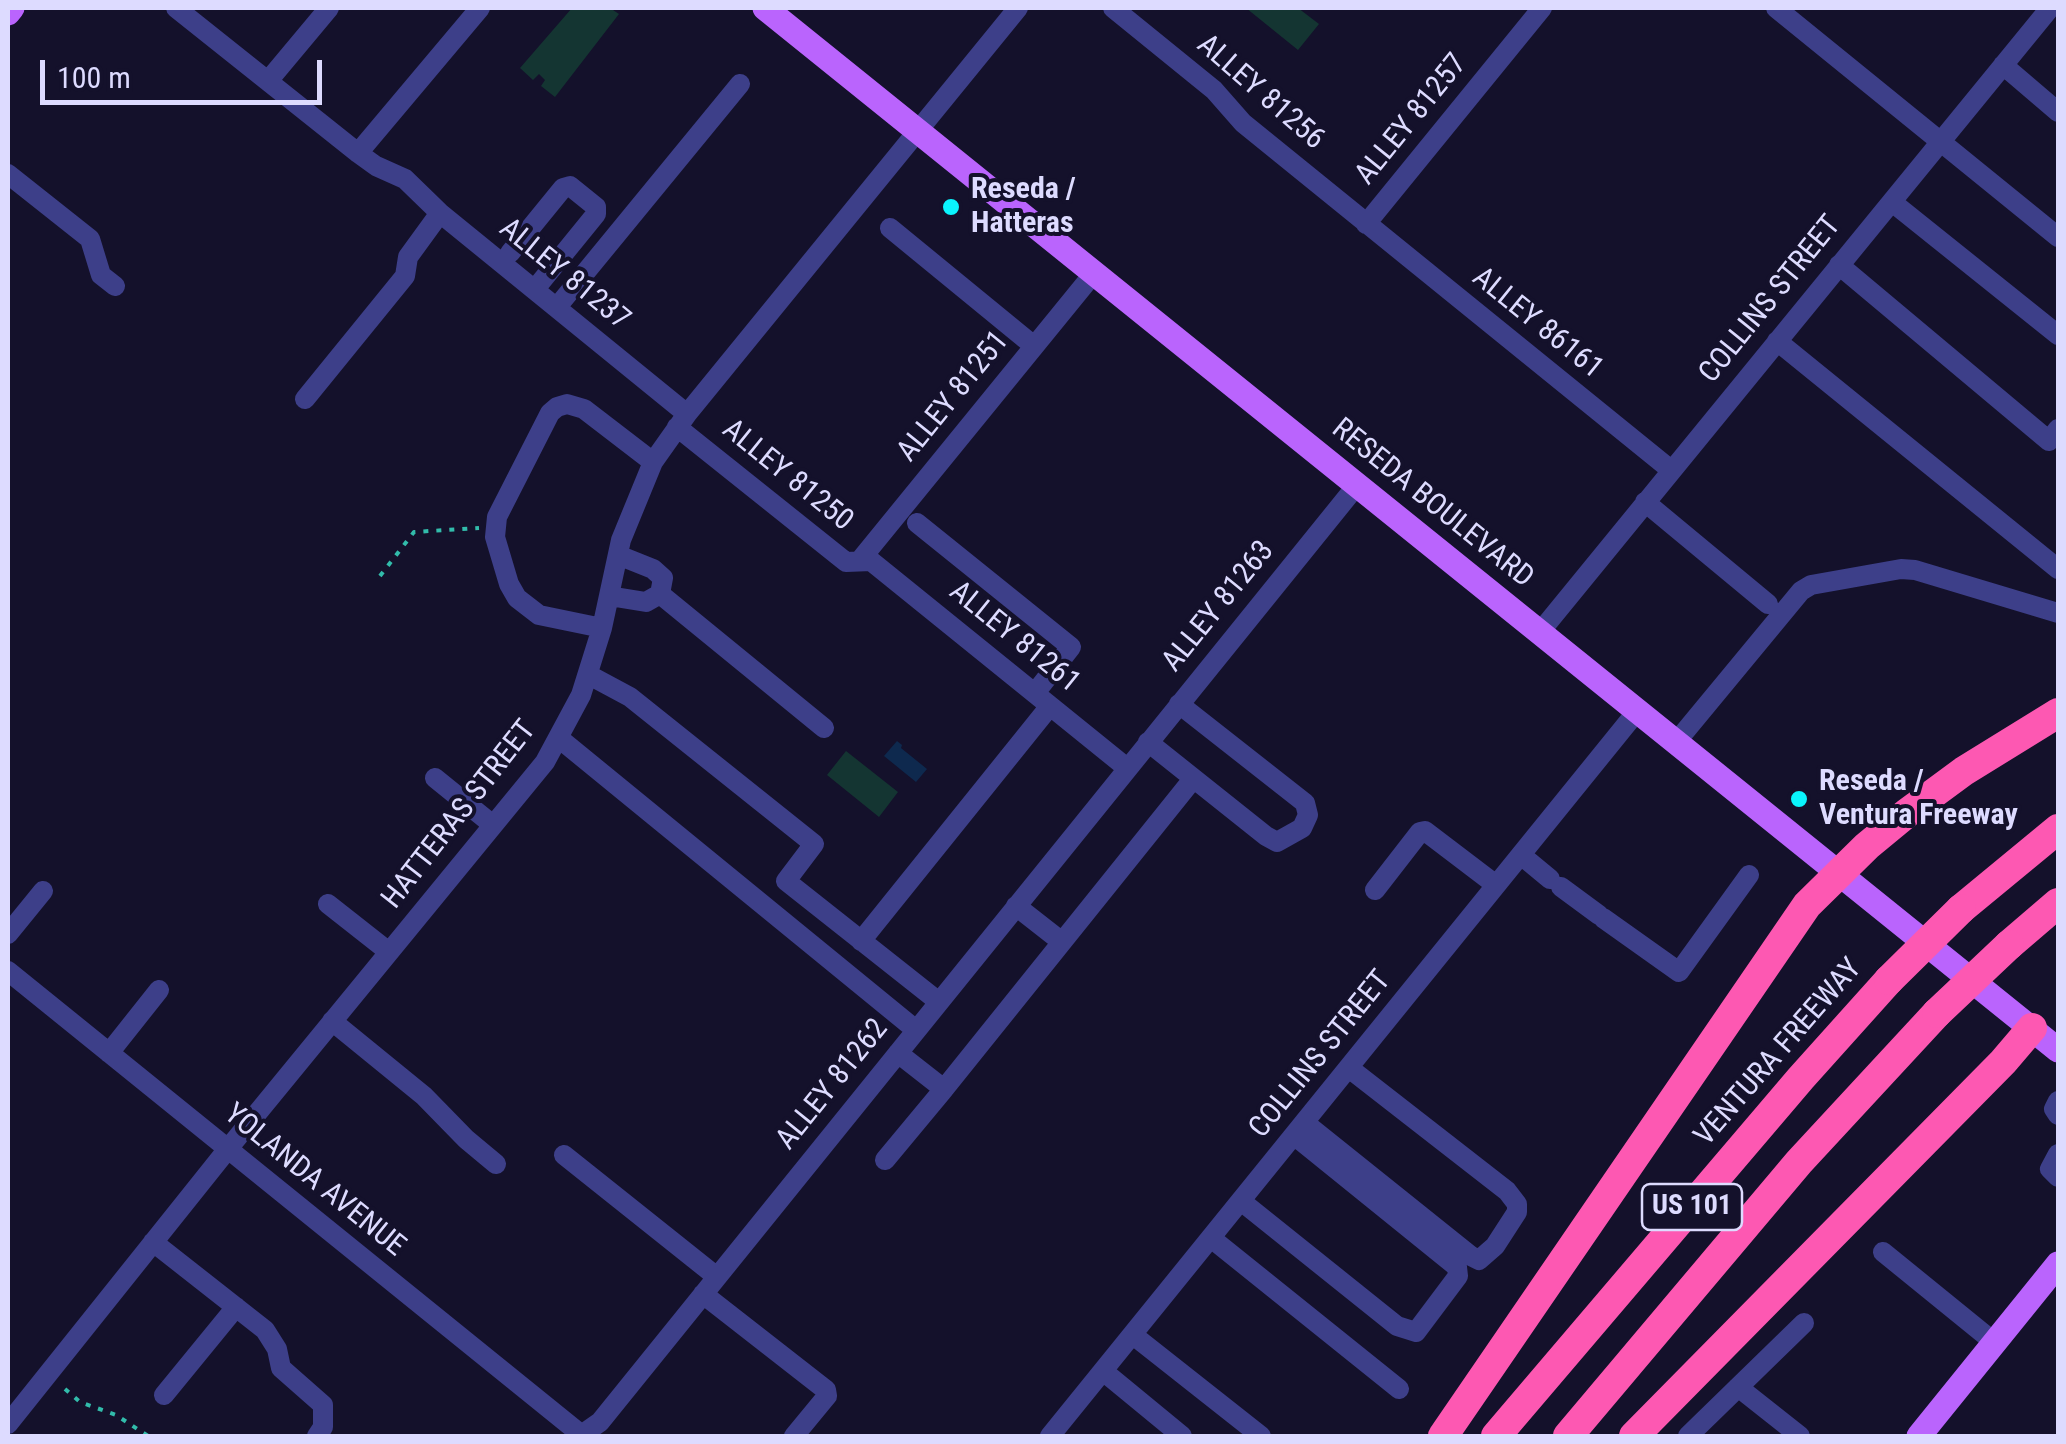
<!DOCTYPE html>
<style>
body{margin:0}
#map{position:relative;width:2066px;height:1444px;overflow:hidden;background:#14112b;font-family:"Roboto Condensed",sans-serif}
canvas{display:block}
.frame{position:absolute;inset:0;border:10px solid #dddbff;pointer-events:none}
.scale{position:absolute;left:40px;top:60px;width:282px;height:45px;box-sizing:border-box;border:5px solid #dddbff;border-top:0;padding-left:12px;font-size:30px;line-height:35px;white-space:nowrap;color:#dddbff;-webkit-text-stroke:8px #14112b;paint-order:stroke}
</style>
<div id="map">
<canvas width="2066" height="1444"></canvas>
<div class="frame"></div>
<div class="scale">100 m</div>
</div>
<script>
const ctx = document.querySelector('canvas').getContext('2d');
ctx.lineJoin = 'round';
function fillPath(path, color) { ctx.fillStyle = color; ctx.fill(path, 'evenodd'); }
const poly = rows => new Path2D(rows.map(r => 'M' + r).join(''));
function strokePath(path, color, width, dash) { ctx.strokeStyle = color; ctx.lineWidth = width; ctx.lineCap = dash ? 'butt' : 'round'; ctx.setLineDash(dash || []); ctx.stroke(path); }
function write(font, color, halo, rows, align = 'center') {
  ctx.font = font + ' "Roboto Condensed",sans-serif'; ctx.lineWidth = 8; ctx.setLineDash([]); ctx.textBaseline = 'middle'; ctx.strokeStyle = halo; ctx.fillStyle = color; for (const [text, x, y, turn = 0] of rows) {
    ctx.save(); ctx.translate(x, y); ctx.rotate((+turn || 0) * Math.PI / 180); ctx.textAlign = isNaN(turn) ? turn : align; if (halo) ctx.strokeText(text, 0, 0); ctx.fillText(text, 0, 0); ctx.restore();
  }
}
fillPath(poly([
 [572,8,610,8,619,14,555,97,541,86,545,80,539,74,533,80,520,68],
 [1246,8,1298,8,1319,24,1298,50],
 [846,751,898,792,879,817,827,775]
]), '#143532');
fillPath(poly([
 [897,741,902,745,901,748,927,769,916,782,884,756]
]), '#0e294e');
strokePath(poly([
 [380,576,414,532,479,528],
 [65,1389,80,1402,116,1415,148,1436]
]), '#32bcab', 4, [5, 8]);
strokePath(poly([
 [176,8,358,153,376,166,405,179,440,213,687,414],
 [1113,8,1214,90,1243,123,1671,470],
 [1776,8,2058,237],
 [2003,65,2058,112],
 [268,81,329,8],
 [358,153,480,8],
 [8,174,90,239,101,275,115,286],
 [1892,202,2058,335],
 [1366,224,1542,8],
 [890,228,1034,346],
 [510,253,563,188,570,186,596,207,596,214,535,289],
 [1839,265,2049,441,2058,429],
 [557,307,740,84],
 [1777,341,2058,569],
 [305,399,405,276,408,257,440,213],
 [677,427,846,562,871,561,1127,768],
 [1645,502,1768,604],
 [917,523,1071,647,1035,693],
 [861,559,1094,273],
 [660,594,824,728],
 [609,596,646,602,660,594,663,578,653,569,618,555],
 [602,628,539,615,517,598,509,584,495,537,497,517,550,413,557,407,567,404,584,409,653,462],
 [1540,632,2050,8],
 [589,675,630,697,814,844,786,881,939,1002],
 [560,739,916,1030],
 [1677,741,1801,591,1811,585,1901,569,1915,570,2058,613],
 [1148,742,1266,836,1277,842,1302,828,1308,815,1305,803,1179,704],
 [435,778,493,825],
 [1521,855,1550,879],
 [1561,887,1599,915],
 [1375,890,1420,832,1425,831,1496,885],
 [328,904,389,952],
 [1016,906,1062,942],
 [1603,918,1679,972,1749,875],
 [8,934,43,891],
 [861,941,1050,706],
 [8,971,583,1436],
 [332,1021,424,1096,466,1139,496,1164],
 [109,1053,159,990],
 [898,1053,944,1089,1193,779],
 [2058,1101,2054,1109,2058,1115],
 [1305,1123,1471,1256,1479,1260,1495,1246,1517,1212,1517,1204,1507,1191,1349,1068],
 [2058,1154,2050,1169,2058,1177],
 [564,1155,717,1277],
 [885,1160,944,1089],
 [1241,1201,1397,1326,1416,1332,1458,1276,1457,1267,1295,1136],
 [1211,1238,1399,1389],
 [153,1242,265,1330,277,1349,281,1368,323,1405,323,1427,317,1436],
 [1883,1252,1995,1343],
 [703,1294,826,1390,827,1396,794,1436],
 [1133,1335,1261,1436],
 [1103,1371,1182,1436],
 [1738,1387,1800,1436],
 [164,1395,236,1307],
 [8,1424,227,1150,545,762,581,695,602,628,621,540,653,462,687,414,1018,8],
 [580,1436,600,1422,1357,485],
 [1050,1436,1638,710],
 [1688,1436,1804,1323]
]), '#3d3f89', 20);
strokePath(poly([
 [765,8,2058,1050],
 [8,13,12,8],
 [1919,1436,2058,1264]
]), '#ba64fd', 25);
strokePath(poly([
 [1961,909,2058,829],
 [2009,945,2058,903],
 [1443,1436,1807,905,1867,846,1907,813,1964,771,2058,713],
 [1496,1436,1801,1078,1889,980],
 [1568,1436,1799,1162,1937,1013],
 [1634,1436,2003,1062,2032,1028]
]), '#fd58b2', 30);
strokePath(poly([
 [1889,980,1961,909],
 [1937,1013,2009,945]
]), '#fd58b2', 30);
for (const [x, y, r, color] of [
 [951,207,10,"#0af4fd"],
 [1799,799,10,"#0af4fd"]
]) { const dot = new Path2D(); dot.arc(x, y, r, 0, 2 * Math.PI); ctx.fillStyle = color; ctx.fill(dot); strokePath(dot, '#14112b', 4); }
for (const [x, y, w] of [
 [1692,1207,100]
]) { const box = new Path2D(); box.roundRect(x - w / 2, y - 23, w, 46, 8); ctx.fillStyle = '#14112b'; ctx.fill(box); strokePath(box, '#dddbff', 2.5); }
write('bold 28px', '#dddbff', null, [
 ["US 101",1692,1207]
]);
write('30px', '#dddbff', '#14112b', [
 ["ALLEY 81256",1260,93,41],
 ["ALLEY 81257",1412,120,-51],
 ["ALLEY 81237",564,275,39],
 ["COLLINS STREET",1771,300,-51],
 ["ALLEY 86161",1537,324,39],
 ["ALLEY 81251",954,397,-51],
 ["ALLEY 81250",787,476,39],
 ["RESEDA BOULEVARD",1432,504,39],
 ["ALLEY 81263",1219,607,-51],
 ["ALLEY 81261",1014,638,39],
 ["HATTERAS STREET",460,815,-52],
 ["VENTURA FREEWAY",1779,1053,-49],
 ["COLLINS STREET",1321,1055,-51],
 ["ALLEY 81262",833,1085,-51],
 ["YOLANDA AVENUE",314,1181,39]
]);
write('bold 30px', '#dddbff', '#14112b', [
 ["Reseda /",971,190],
 ["Hatteras",971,224],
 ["Reseda /",1819,782],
 ["Ventura Freeway",1819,816]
], 'left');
</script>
